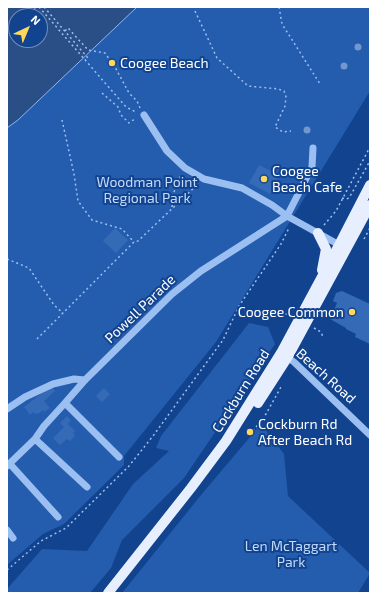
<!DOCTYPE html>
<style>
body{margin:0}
#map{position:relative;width:377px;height:600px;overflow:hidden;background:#12438f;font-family:"Exo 2",sans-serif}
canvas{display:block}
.frame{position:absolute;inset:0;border:8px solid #fff;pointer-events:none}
.north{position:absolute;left:8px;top:8px;width:40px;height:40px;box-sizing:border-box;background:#12438f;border:1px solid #718ebc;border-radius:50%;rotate:44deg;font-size:11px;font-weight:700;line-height:16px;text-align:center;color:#fff}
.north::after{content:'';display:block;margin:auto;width:14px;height:18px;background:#ffd75d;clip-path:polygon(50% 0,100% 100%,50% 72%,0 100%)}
</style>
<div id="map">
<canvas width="377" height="600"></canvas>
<div class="frame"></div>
<div class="north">N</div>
</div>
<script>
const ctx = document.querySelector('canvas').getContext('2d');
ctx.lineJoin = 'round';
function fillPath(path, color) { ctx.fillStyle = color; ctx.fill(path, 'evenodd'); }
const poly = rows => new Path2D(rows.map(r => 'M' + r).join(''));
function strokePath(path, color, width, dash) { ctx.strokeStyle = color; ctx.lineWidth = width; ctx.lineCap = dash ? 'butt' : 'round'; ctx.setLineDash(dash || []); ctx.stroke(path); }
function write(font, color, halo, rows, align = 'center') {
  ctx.font = font + ' "Exo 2",sans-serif'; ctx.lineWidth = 4; ctx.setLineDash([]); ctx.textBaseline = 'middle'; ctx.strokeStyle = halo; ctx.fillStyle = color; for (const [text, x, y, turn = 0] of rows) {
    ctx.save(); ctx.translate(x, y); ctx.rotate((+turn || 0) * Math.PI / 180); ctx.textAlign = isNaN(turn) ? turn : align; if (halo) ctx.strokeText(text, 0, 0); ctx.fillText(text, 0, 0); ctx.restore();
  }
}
fillPath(poly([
 [137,7,370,7,370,91,216,342,124,456,124,465,64,524,43,534,7,565,7,128,18,120],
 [249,323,268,327,275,344,184,478,122,540,111,568,90,593,7,593,7,589,42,549,87,551,133,484,169,451,156,448,161,436],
 [261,424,284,454,288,496,370,573,358,593,122,593,201,495]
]), '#245cae');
const water = poly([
 [7,7,137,7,18,120,7,128,7,7],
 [16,16,40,16,40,40,16,40,16,16]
]);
fillPath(water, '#2a4f87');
strokePath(water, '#8db9f5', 1);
fillPath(poly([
 [259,165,279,175,270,194,249,183],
 [115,228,128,240,116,253,103,241],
 [342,291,370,304,370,344,355,337,356,334,346,329,346,328,330,319,337,303,333,301,336,293],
 [51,386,55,391,44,401,50,408,44,412,43,410,38,414,37,413,35,414,33,412,30,415,24,407],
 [104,388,110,394,102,402,96,396],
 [67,416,71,420,68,424,75,431,73,433,75,436,70,441,67,439,60,445,53,438,64,427,60,423]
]), '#356ab6');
strokePath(poly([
 [39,7,126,107,136,112],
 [44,7,88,58,85,60],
 [279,7,282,24,320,84],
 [195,11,217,58,248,86,278,89,284,91,286,97,285,106,275,127,283,132,291,131],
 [26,16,36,8,35,7],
 [65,31,68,28,88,50,105,53,115,67,129,93,137,101,140,108],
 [102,93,118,107,121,115,129,123,136,118],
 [62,120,74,174,78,201,92,220,122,229,134,242],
 [342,198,346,199,349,198,370,161],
 [172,207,174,192,181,175],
 [324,225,336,211,370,147],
 [364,239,370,228],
 [7,259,29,268,54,305,63,313],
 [239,306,253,315,261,318,268,318,291,313],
 [314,328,321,332,323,337],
 [37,339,134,242,138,241,198,184],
 [253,431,266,414,281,387],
 [7,570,41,541,66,528,129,466,153,436,223,340,239,306,281,244,289,228]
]), '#9cbff2', 1.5, [2, 3]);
strokePath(poly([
 [144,115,167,151,185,168,204,179,242,188,272,205,287,216,312,167,313,148],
 [284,355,294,362,370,435],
 [65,403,119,457],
 [7,409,25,397,53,384,74,379,85,380],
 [35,439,87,487],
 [10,464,58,517],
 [7,466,35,439,44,426,65,403,85,380,172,294,201,271,287,216,343,247],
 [7,530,13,538]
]), '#9cbff2', 7);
strokePath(poly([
 [318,233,326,249,322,270],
 [258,403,287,358,370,205],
 [108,593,191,488,226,441,281,353,339,245,370,185]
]), '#e7efff', 10);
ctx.fillStyle = '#7397cc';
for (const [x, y] of [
 [358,47],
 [344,66],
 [307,130]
]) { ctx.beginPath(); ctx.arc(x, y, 3.5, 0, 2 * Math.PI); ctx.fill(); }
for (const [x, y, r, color] of [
 [112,63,4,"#ffd75d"],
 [264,179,4,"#ffd75d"],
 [352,312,4,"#ffd75d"],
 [250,432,4,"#ffd75d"]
]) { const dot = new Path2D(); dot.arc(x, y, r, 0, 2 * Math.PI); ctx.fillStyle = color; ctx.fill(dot); strokePath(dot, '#12438f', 1.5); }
write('14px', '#fff', '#12438f', [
 ["Coogee Beach",120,63],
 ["Coogee",272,171],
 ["Beach Cafe",272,187],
 ["Coogee Common",344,312,"right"],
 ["Cockburn Rd",258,424],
 ["After Beach Rd",258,440]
], 'left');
write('14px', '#c3dbfd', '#12438f', [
 ["Woodman Point",147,182],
 ["Regional Park",147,198],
 ["Len McTaggart",291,546],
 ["Park",291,562]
]);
write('14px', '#fff', '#12438f', [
 ["Powell Parade",140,309,-44],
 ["Beach Road",326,376,42],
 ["Cockburn Road",241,391,-58]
]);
</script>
